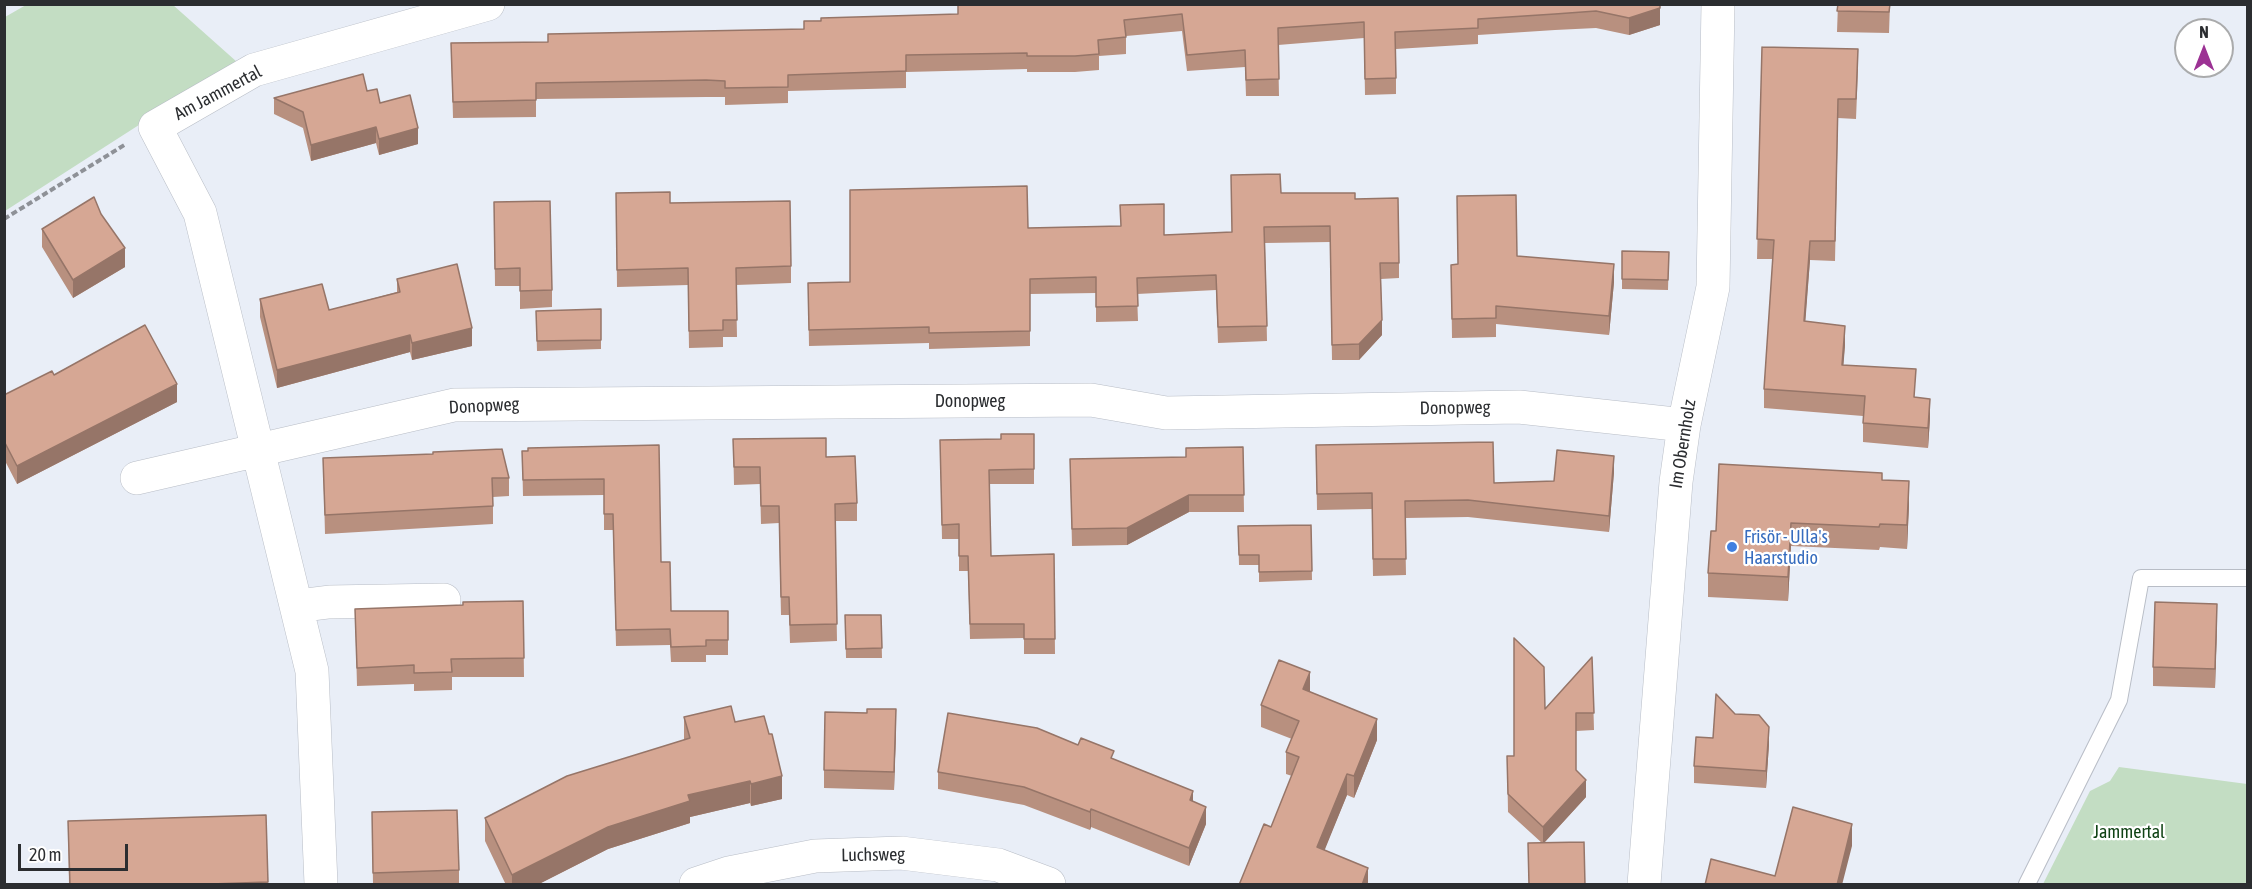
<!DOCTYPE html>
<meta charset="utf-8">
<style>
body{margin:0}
#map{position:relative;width:2252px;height:889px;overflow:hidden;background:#e9eef7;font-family:"Asap Condensed",sans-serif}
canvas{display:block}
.frame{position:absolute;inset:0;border:6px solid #2b2d30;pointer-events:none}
.north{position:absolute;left:2174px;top:18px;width:60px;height:60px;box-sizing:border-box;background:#fff;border:2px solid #aaabac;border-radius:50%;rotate:0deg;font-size:16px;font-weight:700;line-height:24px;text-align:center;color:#2b2d30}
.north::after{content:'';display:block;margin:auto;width:21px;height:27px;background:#9c3294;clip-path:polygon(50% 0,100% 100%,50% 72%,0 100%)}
.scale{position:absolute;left:18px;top:844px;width:110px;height:27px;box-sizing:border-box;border:3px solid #2b2d30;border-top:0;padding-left:8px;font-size:18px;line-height:21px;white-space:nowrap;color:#2b2d30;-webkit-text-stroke:4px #fff;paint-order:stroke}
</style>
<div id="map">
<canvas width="2252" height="889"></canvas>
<div class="frame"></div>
<div class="north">N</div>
<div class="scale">20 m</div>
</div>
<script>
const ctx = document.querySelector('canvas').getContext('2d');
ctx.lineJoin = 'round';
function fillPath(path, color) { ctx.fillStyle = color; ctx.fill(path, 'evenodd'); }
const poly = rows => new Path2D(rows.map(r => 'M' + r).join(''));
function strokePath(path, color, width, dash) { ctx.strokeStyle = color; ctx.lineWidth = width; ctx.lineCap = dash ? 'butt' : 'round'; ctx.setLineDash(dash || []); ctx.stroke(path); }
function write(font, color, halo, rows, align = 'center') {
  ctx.font = font + ' "Asap Condensed",sans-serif'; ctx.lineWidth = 4.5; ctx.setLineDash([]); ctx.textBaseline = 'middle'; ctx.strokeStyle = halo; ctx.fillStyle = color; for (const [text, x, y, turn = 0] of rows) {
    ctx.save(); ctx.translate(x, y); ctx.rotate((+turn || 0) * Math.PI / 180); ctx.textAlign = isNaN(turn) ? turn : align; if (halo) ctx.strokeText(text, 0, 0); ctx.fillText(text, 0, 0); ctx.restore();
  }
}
fillPath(poly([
 [26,5,173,5,237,62,5,211,5,17],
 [2119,767,2247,784,2247,884,2043,884,2090,791,2110,781]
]), '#c3ddc3');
const service = poly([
 [2027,884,2119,700,2141,578,2248,578]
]);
const minor = poly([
 [137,478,454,405,1091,400,1166,413,1519,407,1684,425],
 [297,606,329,602,444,600],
 [321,884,312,671,200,213,155,127,254,70,488,4],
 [696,884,729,873,815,856,901,853,998,865,1049,884],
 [1644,884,1676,482,1684,425,1713,287,1718,4]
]);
strokePath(service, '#b8bdc6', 18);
strokePath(minor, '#b8bdc6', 34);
strokePath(poly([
 [4,219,126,144]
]), '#8e9197', 4, [6, 3]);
strokePath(service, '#fff', 16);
strokePath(minor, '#fff', 33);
fillPath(poly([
 [1660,4,1660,25,1629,35,1596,28,1555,30,1478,35,1478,44,1396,49,1396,94,1365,95,1364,38,1278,45,1279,96,1246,96,1245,67,1187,71,1182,31,1126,36,1126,54,1099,56,1099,70,1075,72,1027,72,1027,69,906,72,906,88,788,91,788,103,725,105,725,97,706,97,536,99,536,117,453,118,451,43,548,42,804,29,804,21],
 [1838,4,1890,4,1889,33,1837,32],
 [1762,47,1858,69,1856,119,1838,118,1835,261,1810,260,1805,321,1845,345,1843,365,1915,397,1930,418,1928,448,1863,442,1863,416,1764,408,1764,389,1773,259,1757,259],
 [367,91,380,103,418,144,379,155,376,143,311,161,303,128,274,114,274,98],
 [616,193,670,203,791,266,791,283,736,285,737,337,723,337,723,347,689,348,688,285,617,287],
 [1281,193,1355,199,1399,263,1399,278,1381,279,1382,335,1359,360,1332,360,1330,242,1265,243,1267,341,1218,343,1216,290,1137,294,1138,321,1096,322,1096,293,1030,294,1030,346,929,349,929,343,809,346,808,283,850,282,1028,228,1121,226,1120,205,1164,235,1232,232],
 [494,202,552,290,552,307,520,309,520,286,495,286],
 [101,214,125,267,73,298,42,247,42,229],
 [1622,251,1669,252,1668,290,1622,289],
 [1517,256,1614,282,1609,335,1496,324,1496,337,1452,338,1451,265],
 [397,279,472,346,412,360,410,352,277,388,260,317,260,299,329,310,397,292],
 [601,309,601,349,537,351,536,311],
 [4,395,177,402,17,484,4,459],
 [1034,434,1034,484,989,484,991,556,1054,554,1055,654,1024,654,1024,638,970,639,968,571,959,571,959,539,942,539,940,440,1001,439],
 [733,439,826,457,857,503,857,521,835,521,837,641,790,643,789,615,781,615,779,523,761,524,760,484,734,485],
 [659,445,661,562,671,611,728,611,728,655,706,655,706,662,671,662,670,645,616,646,613,530,604,530,604,495,523,496,522,451],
 [1316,445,1494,483,1554,481,1614,472,1609,532,1468,517,1405,518,1406,575,1373,576,1372,509,1317,510],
 [1243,447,1244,512,1189,512,1127,545,1072,546,1070,459,1186,457],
 [323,458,509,478,509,496,493,497,493,524,325,534],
 [1882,480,1909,504,1907,549,1880,547,1879,550,1791,546,1788,601,1708,597,1708,573,1716,531],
 [1311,525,1312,580,1259,582,1259,565,1239,565,1238,526],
 [523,601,524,677,452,677,452,690,414,691,414,684,357,686,355,609,463,605],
 [845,615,881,615,882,658,846,658],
 [2217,622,2215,688,2153,686,2153,667],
 [1592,657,1594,730,1576,731,1576,770,1586,797,1544,843,1542,843,1508,812,1507,756,1514,756,1545,709],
 [1310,692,1377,740,1354,798,1347,795,1324,850,1368,885,1271,827,1292,776,1286,774,1286,752,1292,739,1261,727,1261,705],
 [1735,714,1769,744,1766,788,1694,783,1694,766,1713,738],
 [684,717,735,722,782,799,751,806,750,803,690,817,690,823,608,849,537,885,506,885,485,841,485,818,684,740],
 [896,728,894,790,824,788,824,770],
 [1114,759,1193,801,1206,824,1189,866,1091,827,1090,830,1024,805,938,789,938,772],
 [372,812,459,870,459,885,373,885],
 [266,815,268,885,69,885,68,821]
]), '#b8907f');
fillPath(poly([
 [1660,8,1660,25,1629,35,1629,18],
 [376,127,376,143,311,161,311,145],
 [418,128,418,144,379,155,379,139],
 [1810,241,1810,260,1804,340,1804,321],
 [125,248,125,267,73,298,73,280],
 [1614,264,1614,282,1609,335,1609,316],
 [1382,320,1382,335,1359,360,1359,344],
 [1845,326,1845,345,1842,385,1842,365],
 [472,328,472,346,412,360,412,343],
 [410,335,410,352,277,388,277,370],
 [177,384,177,402,17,484,17,466],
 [1930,399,1930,418,1928,448,1928,428],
 [1614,456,1614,472,1609,532,1609,516],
 [1909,481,1909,504,1907,549,1907,525],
 [1189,495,1189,512,1127,545,1127,528],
 [1791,523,1791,546,1788,601,1788,577],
 [2217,604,2217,622,2215,688,2215,669],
 [1310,672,1310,694,1303,689],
 [896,709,896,728,894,790,894,772],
 [1377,719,1377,740,1354,798,1354,776],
 [1769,727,1769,744,1766,788,1766,771],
 [1347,774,1347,795,1317,869,1317,847],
 [782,776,782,799,751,806,751,784],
 [1586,780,1586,797,1543,844,1543,827],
 [750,781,750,803,690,817,690,823,608,849,537,885,512,885,512,875,608,827,688,795],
 [1193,791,1193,809,1190,800],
 [1206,807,1206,824,1189,866,1189,848],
 [1091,809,1091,827,1090,830,1090,812],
 [1852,824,1852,846,1842,885,1837,885],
 [1368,868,1368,885,1362,885]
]), '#967568');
const building = poly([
 [979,4,1660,4,1660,8,1629,18,1596,11,1555,14,1478,19,1478,28,1395,32,1396,78,1365,79,1364,22,1278,28,1279,79,1246,80,1245,50,1187,55,1182,14,1124,20,1126,37,1098,40,1099,54,1075,56,1027,56,1027,53,906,55,906,71,788,75,788,87,725,88,725,81,706,80,536,83,536,100,453,102,451,43,548,42,548,34,804,29,804,21,821,21,821,18,958,14,958,5,979,4],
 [1838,4,1890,4,1889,12,1837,11,1838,4],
 [1762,47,1858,49,1856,99,1838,99,1835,241,1810,241,1804,321,1845,326,1842,365,1916,369,1914,397,1930,399,1928,428,1863,423,1865,396,1764,389,1774,240,1757,239,1762,47],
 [363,74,367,91,377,89,380,103,410,95,418,128,379,139,376,127,311,145,303,112,274,98,363,74],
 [1280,174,1281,193,1355,193,1355,199,1398,198,1399,263,1380,263,1382,320,1359,344,1332,345,1330,226,1264,227,1267,326,1218,327,1216,275,1137,278,1138,306,1096,307,1096,277,1030,279,1030,331,929,333,929,327,809,330,808,283,850,282,850,190,1027,186,1028,228,1121,226,1120,205,1164,204,1164,235,1232,232,1231,175,1280,174],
 [670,192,670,203,790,201,791,266,736,268,737,320,723,320,723,330,689,331,688,268,617,270,616,193,670,192],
 [1516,195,1517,256,1614,264,1609,316,1496,306,1496,318,1452,319,1451,265,1458,264,1457,196,1516,195],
 [94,197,101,214,125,248,73,280,42,229,94,197],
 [550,201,552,290,520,291,520,268,495,269,494,202,550,201],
 [1622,251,1669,252,1668,280,1622,279,1622,251],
 [457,264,472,328,412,343,410,335,277,370,260,299,322,284,329,310,400,292,397,279,457,264],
 [601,309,601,340,537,341,536,311,601,309],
 [145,325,177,384,17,466,4,441,4,395,52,371,54,375,145,325],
 [1001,434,1034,434,1034,469,989,470,991,556,1054,554,1055,639,1024,639,1024,624,970,624,968,556,959,556,959,524,942,525,940,440,1001,439,1001,434],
 [826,438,826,457,855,456,857,503,835,504,837,624,790,625,789,597,781,597,779,506,761,506,760,467,734,467,733,439,826,438],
 [1493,442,1494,483,1554,481,1557,450,1614,456,1609,516,1468,500,1405,501,1406,559,1373,559,1372,493,1317,494,1316,445,1493,442],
 [659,445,661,562,670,562,671,611,728,611,728,640,706,640,706,646,671,647,670,629,616,630,613,514,604,514,604,479,523,480,522,451,528,451,528,448,659,445],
 [1243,447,1244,495,1189,495,1127,528,1072,529,1070,459,1186,457,1186,448,1243,447],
 [502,449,509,478,492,478,493,506,325,515,323,458,433,454,433,452,502,449],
 [1719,464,1882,473,1882,480,1909,481,1907,525,1880,524,1879,527,1791,523,1788,577,1708,573,1711,531,1716,531,1719,464],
 [1311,525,1312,571,1259,572,1259,555,1239,555,1238,526,1311,525],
 [523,601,524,658,451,659,452,672,414,673,414,665,357,668,355,609,463,605,463,602,523,601],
 [2155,602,2217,604,2215,669,2153,667,2155,602],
 [845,615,881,615,882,648,846,649,845,615],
 [1514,638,1544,667,1545,709,1592,657,1594,713,1576,713,1576,770,1586,780,1543,827,1508,794,1507,756,1514,756,1514,638],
 [1279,660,1310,672,1303,689,1377,719,1354,776,1347,774,1317,847,1368,868,1362,885,1239,885,1264,824,1271,827,1299,757,1286,752,1299,721,1261,705,1279,660],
 [1716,694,1735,714,1759,715,1769,727,1766,771,1694,766,1696,737,1713,738,1716,694],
 [731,706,735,722,764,716,769,734,772,734,782,776,751,784,750,781,688,795,690,801,608,827,512,875,485,818,567,776,690,738,684,717,731,706],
 [867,709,896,709,894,772,824,770,825,712,867,713,867,709],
 [948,713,1037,728,1078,745,1081,738,1114,751,1111,758,1193,791,1190,800,1206,807,1189,848,1091,809,1090,812,1024,787,938,772,948,713],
 [1793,807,1852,824,1837,885,1705,885,1711,859,1775,876,1793,807],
 [457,810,459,870,373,873,372,812,457,810],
 [266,815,268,882,182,885,70,885,68,821,266,815],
 [1584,842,1585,885,1529,885,1528,843,1584,842]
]);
fillPath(building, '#d6a794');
strokePath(building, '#967568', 1.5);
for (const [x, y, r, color] of [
 [1732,547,6,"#3f7fe0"]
]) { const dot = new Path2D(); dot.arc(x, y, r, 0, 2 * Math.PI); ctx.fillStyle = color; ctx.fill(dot); strokePath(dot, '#fff', 2); }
write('18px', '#2b2d30', '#fff', [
 ["Am Jammertal",218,93,-28],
 ["Donopweg",970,401],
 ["Donopweg",484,406,-3],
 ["Donopweg",1455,408,-1],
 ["Im Obernholz",1683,444,-81],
 ["Luchsweg",873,855,-1]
]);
write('18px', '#366cbe', '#fff', [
 ["Frisör - Ulla's",1744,537],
 ["Haarstudio",1744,558]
], 'left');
write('18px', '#104315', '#fff', [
 ["Jammertal",2129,832]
]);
</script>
